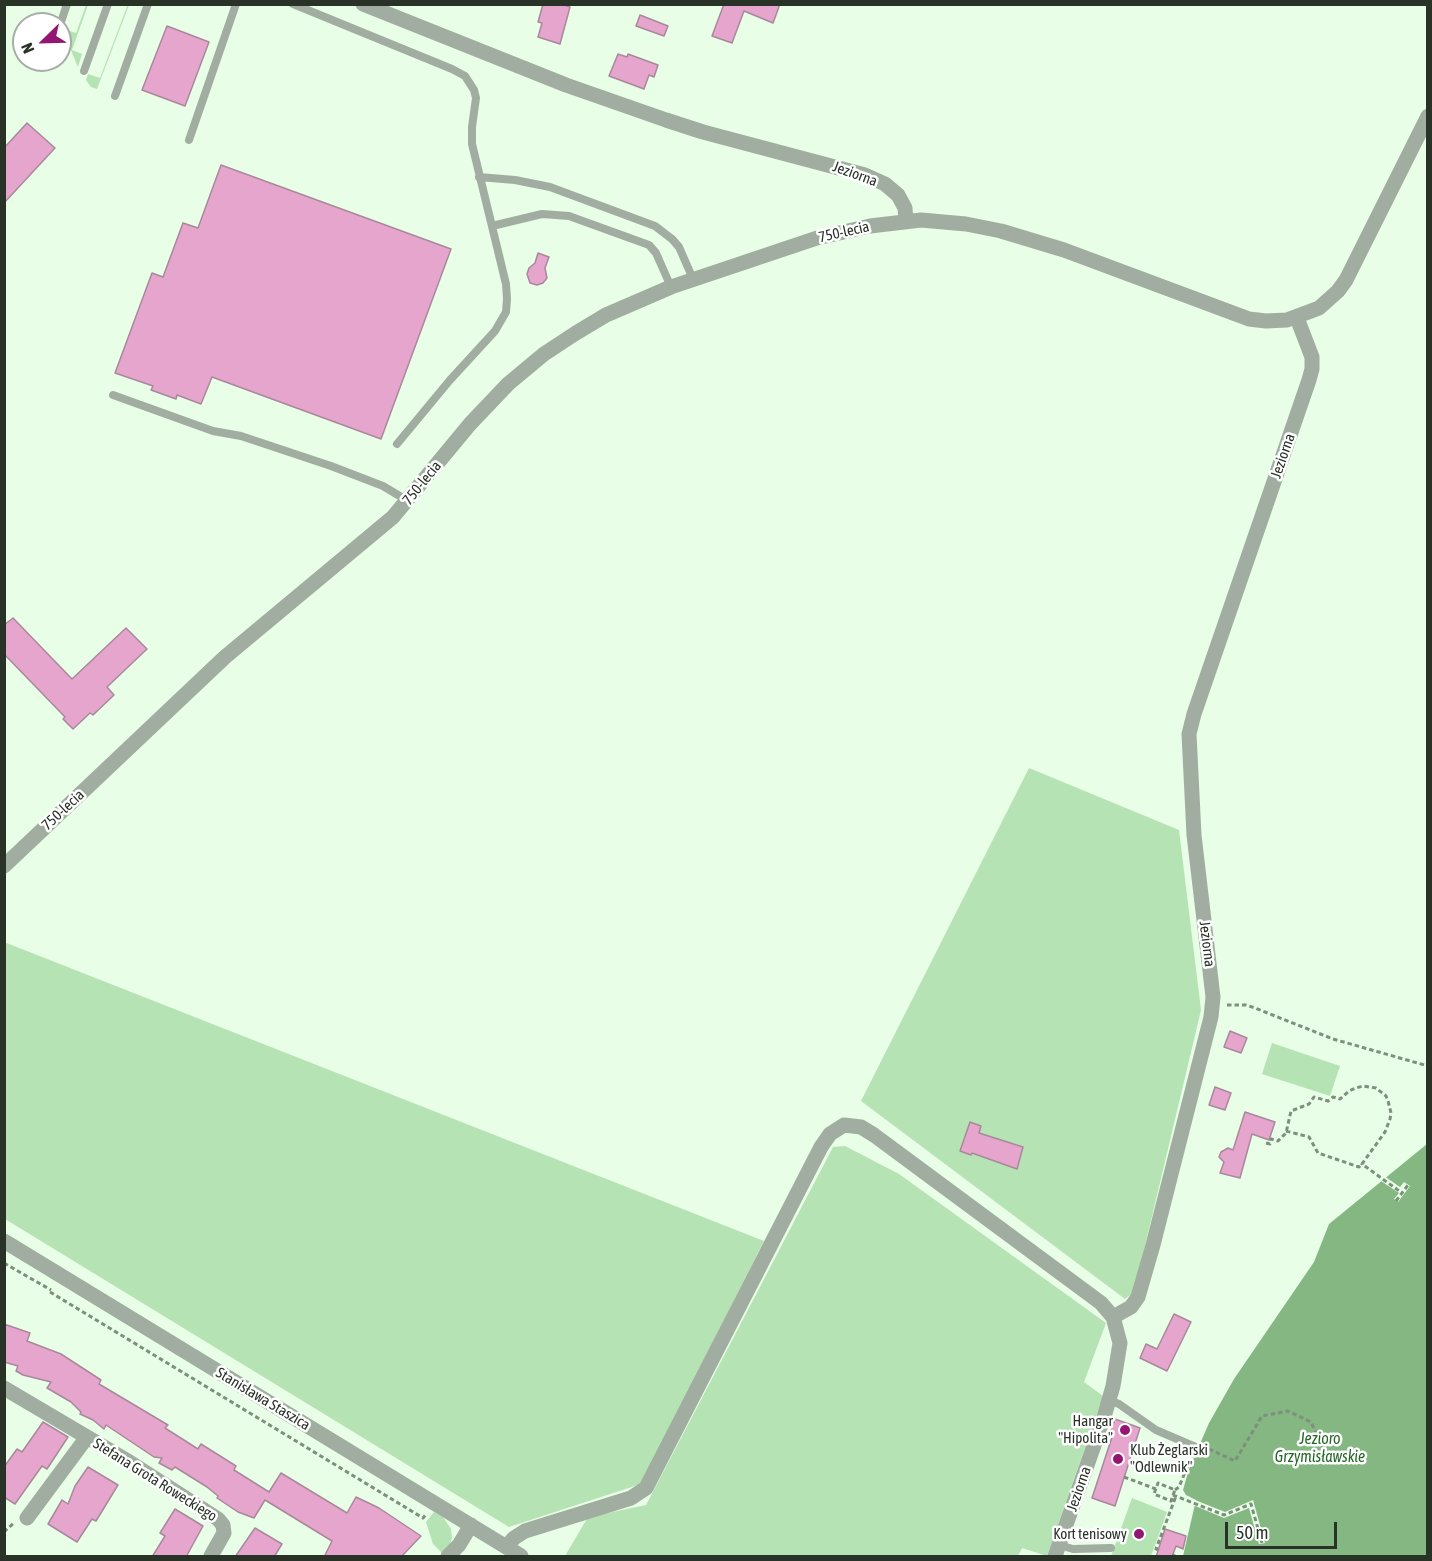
<!DOCTYPE html>
<meta charset="utf-8">
<style>
body{margin:0}
#map{position:relative;width:1432px;height:1561px;overflow:hidden;background:#e8fee7;font-family:"Asap Condensed",sans-serif}
canvas{display:block}
.frame{position:absolute;inset:0;border:6px solid #283227;pointer-events:none}
.north{position:absolute;left:12px;top:12px;width:60px;height:60px;box-sizing:border-box;background:#fff;border:2px solid #a9ada9;border-radius:50%;rotate:247deg;font-size:16px;font-weight:700;line-height:24px;text-align:center;color:#283227}
.north::after{content:'';display:block;margin:auto;width:21px;height:27px;background:#931772;clip-path:polygon(50% 0,100% 100%,50% 72%,0 100%)}
.scale{position:absolute;left:1225px;top:1522px;width:112px;height:27px;box-sizing:border-box;border:3px solid #283227;border-top:0;padding-left:8px;font-size:18px;line-height:21px;white-space:nowrap;color:#283227;-webkit-text-stroke:4px #fff;paint-order:stroke}
</style>
<div id="map">
<canvas width="1432" height="1561"></canvas>
<div class="frame"></div>
<div class="north">N</div>
<div class="scale">50 m</div>
</div>
<script>
const ctx = document.querySelector('canvas').getContext('2d');
ctx.lineJoin = 'round';
function fillPath(path, color) { ctx.fillStyle = color; ctx.fill(path, 'evenodd'); }
const poly = rows => new Path2D(rows.map(r => 'M' + r).join(''));
function strokePath(path, color, width, dash) { ctx.strokeStyle = color; ctx.lineWidth = width; ctx.lineCap = dash ? 'butt' : 'round'; ctx.setLineDash(dash || []); ctx.stroke(path); }
function write(font, color, halo, rows, align = 'center') {
  ctx.font = font + ' "Asap Condensed",sans-serif'; ctx.lineWidth = 5; ctx.setLineDash([]); ctx.textBaseline = 'middle'; ctx.strokeStyle = halo; ctx.fillStyle = color; for (const [text, x, y, turn = 0] of rows) {
    ctx.save(); ctx.translate(x, y); ctx.rotate((+turn || 0) * Math.PI / 180); ctx.textAlign = isNaN(turn) ? turn : align; if (halo) ctx.strokeText(text, 0, 0); ctx.fillText(text, 0, 0); ctx.restore();
  }
}
fillPath(poly([
 [128,4,129,5,97,89,91,87,86,80,88,74,100,78],
 [86,5,88,5,72,50,82,54,78,67,64,34,66,30,76,33],
 [1029,768,1179,830,1201,1010,1134,1292,1125,1299,861,1101],
 [4,942,764,1241,641,1484,509,1527,5,1219],
 [1272,1043,1340,1066,1330,1096,1262,1074],
 [845,1146,899,1174,1106,1323,1084,1382,1103,1396,1047,1556,1022,1548,1018,1556,565,1556,588,1517,646,1505,833,1147],
 [1132,1498,1167,1512,1151,1556,1111,1556],
 [434,1512,443,1517,451,1529,452,1538,450,1544,442,1553,433,1544,426,1522]
]), '#b6e3b3');
fillPath(poly([
 [1427,1144,1427,1556,1183,1556,1196,1500,1186,1495,1183,1490,1189,1469,1209,1423,1234,1379,1314,1262,1329,1224]
]), '#85b783');
fillPath(poly([
 [1384,1176,1400,1187,1404,1182,1410,1186,1398,1202,1394,1199,1399,1193,1381,1181],
 [1185,1496,1225,1512,1253,1500,1265,1543,1259,1544,1249,1508,1224,1518,1193,1505,1190,1507,1192,1502,1184,1498]
]), '#e8fee7');
const building = poly([
 [543,4,561,4,570,7,560,44,538,37,542,23,538,22,543,4],
 [724,4,780,4,773,23,744,11,732,43,712,36,724,4],
 [640,15,668,26,664,36,636,26,640,15],
 [167,26,209,42,185,106,142,90,167,26],
 [618,54,627,57,628,54,658,65,654,77,649,75,644,89,609,76,618,54],
 [27,123,55,148,4,203,4,148,27,123],
 [221,165,451,249,381,439,212,377,201,404,177,395,176,399,151,390,153,386,115,373,152,273,163,277,183,223,198,228,221,165],
 [538,253,549,257,545,268,547,278,543,283,537,285,530,283,527,274,529,268,535,263,538,253],
 [13,618,72,679,126,628,147,649,107,687,114,695,93,715,90,713,73,729,63,719,65,717,4,654,4,625,13,618],
 [1230,1031,1247,1038,1241,1053,1224,1047,1230,1031],
 [1215,1087,1231,1093,1225,1110,1209,1105,1215,1087],
 [1245,1112,1275,1122,1269,1140,1252,1134,1240,1178,1220,1173,1224,1162,1219,1157,1221,1152,1228,1148,1233,1150,1245,1112],
 [970,1122,981,1126,979,1133,1023,1147,1017,1169,972,1153,971,1155,960,1151,970,1122],
 [1174,1314,1191,1322,1167,1371,1140,1358,1146,1344,1157,1349,1174,1314],
 [4,1324,30,1333,27,1341,61,1354,101,1380,99,1384,168,1425,165,1428,198,1449,201,1444,236,1466,234,1470,269,1492,281,1473,347,1513,356,1497,379,1508,421,1536,401,1557,324,1557,332,1541,265,1500,254,1518,238,1512,217,1498,218,1496,207,1487,175,1467,172,1470,159,1463,162,1458,154,1457,106,1425,104,1429,93,1420,80,1414,81,1412,71,1402,47,1388,51,1382,23,1375,16,1371,18,1366,4,1362,4,1324],
 [1115,1419,1140,1428,1115,1506,1092,1498,1113,1434,1110,1433,1115,1419],
 [43,1422,68,1437,47,1469,42,1466,15,1504,4,1497,4,1467,17,1449,22,1452,43,1422],
 [88,1467,118,1485,96,1521,92,1519,77,1542,48,1524,62,1500,68,1504,75,1486,88,1467],
 [175,1509,203,1526,186,1557,152,1557,165,1536,160,1533,175,1509],
 [255,1528,282,1544,274,1557,235,1557,255,1528],
 [1165,1529,1186,1536,1183,1549,1176,1546,1172,1557,1156,1557,1165,1529]
]);
fillPath(building, '#e5a5cc');
strokePath(building, '#a8899b', 1.5);
strokePath(poly([
 [1227,1005,1246,1005,1255,1008,1333,1039,1428,1066],
 [1286,1131,1309,1137,1318,1153,1359,1167,1362,1164],
 [1266,1143,1270,1144,1271,1139,1278,1141,1286,1133,1291,1111,1309,1104,1314,1097,1328,1101,1333,1097,1340,1099,1349,1091,1356,1088,1363,1086,1376,1088,1386,1096,1388,1101,1391,1113,1390,1119,1385,1132,1362,1164,1402,1193],
 [1396,1201,1408,1185],
 [4,1263,51,1290],
 [50,1292,423,1518,426,1514],
 [1209,1449,1235,1461,1262,1416,1288,1411,1311,1422,1323,1449],
 [1124,1477,1156,1489],
 [1175,1490,1179,1487,1192,1455],
 [1173,1495,1175,1490,1158,1483,1154,1494,1171,1501,1173,1495,1224,1515,1251,1504,1262,1543],
 [4,1532,15,1522],
 [1158,1550,1156,1549,1176,1496],
 [1172,1555,1175,1556]
]), '#7f8f7e', 3, [4.5, 3]);
strokePath(poly([
 [293,4,452,69,465,76,474,90,476,98,472,127,472,144,506,284,507,299,506,312,495,331,450,380,397,444],
 [60,25,67,4],
 [84,71,108,4],
 [115,96,148,4],
 [189,140,236,4],
 [479,177,515,180,550,187,655,226,672,239,679,247,693,279],
 [492,226,542,214,569,216,649,245,656,253,671,287],
 [113,395,213,431,241,436,331,466,383,486,408,501],
 [1109,1400,1119,1404,1156,1430,1198,1448],
 [1059,1545,1073,1549,1111,1548]
]), '#a2ada1', 8);
strokePath(poly([
 [363,4,566,85,666,120,703,132,865,175,885,184,898,195,905,208,906,221],
 [4,866,225,657,393,517,470,424,508,384,544,354,576,333,606,315,671,287,817,238,870,226,921,220,966,224,1001,231,1064,250,1249,319,1266,321,1287,320,1319,308,1338,291,1346,280,1428,116],
 [4,1241,521,1556],
 [4,1388,131,1463,218,1519,223,1525,224,1533,211,1556],
 [27,1518,87,1437],
 [507,1546,514,1538,525,1531,631,1498,646,1488,821,1147,830,1134,844,1125,861,1127,874,1135,1101,1303,1113,1317],
 [448,1556,459,1545,471,1525],
 [1055,1556,1104,1417,1113,1386,1120,1343,1113,1317,1131,1307,1138,1297,1153,1245,1211,1017,1213,997,1194,835,1189,734,1194,714,1309,380,1312,369,1312,357,1297,318]
]), '#a2ada1', 15);
for (const [x, y, r, color] of [
 [1125,1430,6,"#931772"],
 [1118,1459,6,"#931772"],
 [1139,1534,6,"#931772"]
]) { const dot = new Path2D(); dot.arc(x, y, r, 0, 2 * Math.PI); ctx.fillStyle = color; ctx.fill(dot); strokePath(dot, '#fff', 2); }
write('15px', '#283227', '#fff', [
 ["Jeziorna",855,174,20],
 ["750-lecia",844,232,-13],
 ["Jeziorna",1283,456,-71],
 ["750-lecia",422,483,-51],
 ["750-lecia",63,810,-43],
 ["Jeziorna",1207,944,83],
 ["Stanisława Staszica",263,1399,31],
 ["Stefana Grota Roweckiego",155,1480,32],
 ["Jeziorna",1079,1489,-71]
]);
write('15px', '#283227', '#fff', [
 ["Hangar",1113,1421],
 ["\"Hipolita\"",1113,1438],
 ["Klub Żeglarski",1130,1450,"left"],
 ["\"Odlewnik\"",1130,1467,"left"],
 ["Kort tenisowy",1127,1534]
], 'right');
write('italic 16px', '#256825', '#fff', [
 ["Jezioro",1320,1439],
 ["Grzymisławskie",1320,1457]
]);
</script>
